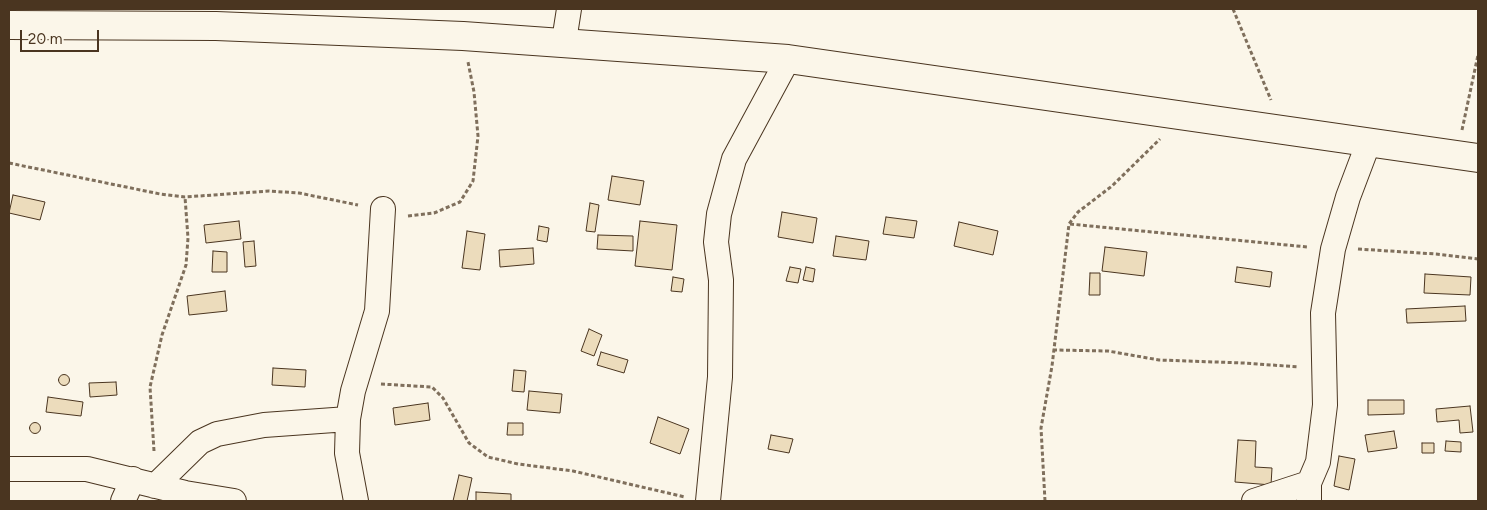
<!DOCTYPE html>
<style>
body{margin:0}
#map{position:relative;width:1487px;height:510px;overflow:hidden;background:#fbf6e9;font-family:Figtree,sans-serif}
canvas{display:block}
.frame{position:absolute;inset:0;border:10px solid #4a3520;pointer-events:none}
.scale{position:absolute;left:20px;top:30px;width:79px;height:22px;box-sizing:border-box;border:2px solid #4a3520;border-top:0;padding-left:6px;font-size:15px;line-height:18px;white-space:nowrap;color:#4a3520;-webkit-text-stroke:4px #fbf6e9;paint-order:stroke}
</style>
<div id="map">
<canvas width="1487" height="510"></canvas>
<div class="frame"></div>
<div class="scale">20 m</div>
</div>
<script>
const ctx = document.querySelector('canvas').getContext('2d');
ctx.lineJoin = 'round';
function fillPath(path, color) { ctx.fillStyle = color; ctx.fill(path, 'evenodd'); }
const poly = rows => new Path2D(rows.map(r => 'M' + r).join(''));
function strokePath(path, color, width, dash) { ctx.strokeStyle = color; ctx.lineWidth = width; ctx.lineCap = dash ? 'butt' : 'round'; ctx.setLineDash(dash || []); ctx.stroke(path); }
const building = poly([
 [612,176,644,181,640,205,608,200,612,176],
 [13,195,45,202,40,220,9,213,13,195],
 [590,203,599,205,595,232,586,231,590,203],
 [782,212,817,218,813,243,778,237,782,212],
 [886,217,917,221,914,238,883,234,886,217],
 [239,221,241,239,206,243,204,225,239,221],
 [640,221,677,225,672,270,635,266,640,221],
 [959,222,998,231,993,255,954,246,959,222],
 [539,226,549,228,547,242,537,240,539,226],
 [467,231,485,234,480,270,462,268,467,231],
 [598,235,633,236,633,251,597,249,598,235],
 [836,236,869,241,866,260,833,256,836,236],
 [254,241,256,266,245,267,243,242,254,241],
 [1105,247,1147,252,1144,276,1102,271,1105,247],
 [533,248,534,264,500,267,499,250,533,248],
 [213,251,227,252,227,272,212,272,213,251],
 [790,267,801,269,798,283,786,281,790,267],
 [806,267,815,269,813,282,803,280,806,267],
 [1237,267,1272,272,1270,287,1235,282,1237,267],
 [1090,273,1100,273,1100,295,1089,295,1090,273],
 [1425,274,1471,277,1470,295,1424,293,1425,274],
 [673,277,684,279,682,292,671,291,673,277],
 [225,291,227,311,189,315,187,296,225,291],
 [1465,306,1466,321,1407,323,1406,309,1465,306],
 [589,329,602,335,594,356,581,351,589,329],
 [601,352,628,360,624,373,597,365,601,352],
 [273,368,306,370,305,387,272,385,273,368],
 [514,370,526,371,524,392,512,391,514,370],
 '58.5 380a5.5 5.5 0 1 1 11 0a5.5 5.5 0 1 1-11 0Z',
 [116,382,117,395,90,397,89,383,116,382],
 [529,391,562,394,560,413,527,410,529,391],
 [48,397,83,402,81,416,46,412,48,397],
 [1368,400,1404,400,1404,414,1368,415,1368,400],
 [428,403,430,420,395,425,393,408,428,403],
 [1470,406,1473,432,1460,433,1459,420,1437,422,1436,409,1470,406],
 [658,417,689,429,680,454,650,443,658,417],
 '29.5 428a5.5 5.5 0 1 1 11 0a5.5 5.5 0 1 1-11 0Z',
 [508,423,523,423,523,435,507,435,508,423],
 [1394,431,1397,448,1368,452,1365,435,1394,431],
 [771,435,793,439,789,453,768,449,771,435],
 [1238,440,1256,441,1255,467,1272,468,1271,485,1235,482,1238,440],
 [1446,441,1461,442,1461,452,1445,451,1446,441],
 [1422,443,1434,443,1434,453,1422,453,1422,443],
 [1339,456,1355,459,1349,490,1334,486,1339,456],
 [459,475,472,478,467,501,453,501,459,475],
 [476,492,511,494,511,501,476,501,476,492]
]);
fillPath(building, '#ecdcbc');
strokePath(building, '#4a3520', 1);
const street = poly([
 [564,41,569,9],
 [9,469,87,469,185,493,234,501],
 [155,486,200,442,217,434,264,425,348,419],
 [123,501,133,479],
 [356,501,347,453,348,419,353,391,377,311,383,209],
 [708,501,720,377,721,280,716,242,719,214,734,159,788,59],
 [1254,501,1309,483],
 [1309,501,1309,483,1318,462,1325,405,1323,313,1333,249,1348,197,1368,144]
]);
const highway = poly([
 [9,25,216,26,463,36,788,59,1478,158]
]);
strokePath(street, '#4a3520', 26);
strokePath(highway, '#4a3520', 30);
strokePath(poly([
 [1233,9,1271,100],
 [1462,130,1478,55],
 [9,163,160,194,185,197,269,191,299,193,358,205],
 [408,216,434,213,460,202,473,181,478,136,474,92,468,62],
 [1070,224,1307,247],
 [1358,249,1436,254,1478,259],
 [1053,350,1108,351,1159,360,1244,363,1299,367],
 [381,384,432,387,443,398,469,443,488,457,518,464,573,471,685,497],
 [154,451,150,387,162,335,186,265,188,238,185,197],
 [1045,501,1041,428,1052,366,1069,224,1078,212,1112,186,1160,139]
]), '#7f6f5c', 3, [4, 2.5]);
strokePath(street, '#fbf6e9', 24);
strokePath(highway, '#fbf6e9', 28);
</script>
